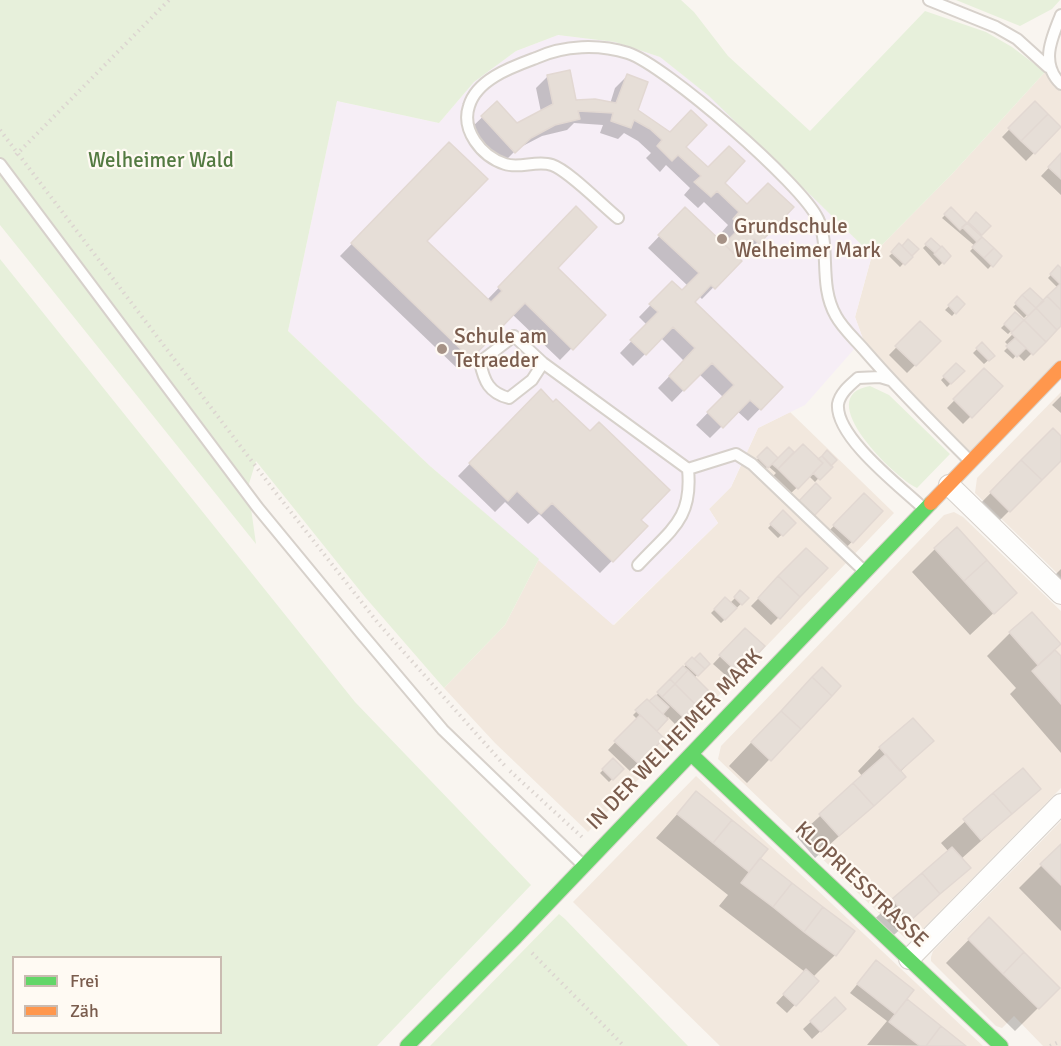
<!DOCTYPE html>
<html>
<head>
<meta charset="utf-8">
<style>
	body { margin:0 }
	#map { position:relative; width:1061px; height:1046px; overflow:hidden; background:#f9f5f0; font-family:Signika,sans-serif }
	canvas { display:block }
	.legend { position:absolute; left:12px; top:956px; width:210px; height:78px; box-sizing:border-box; background:#fffaf3; border:2px solid #cabbb1; margin:0; padding:8px 10px; list-style:none; font-size:18px; color:#7a5c4d }
	.legend li { display:flex; align-items:center; gap:12px; height:30px }
	.legend b { width:30px; border:2px solid #cabbb1 }
</style>
</head>
<body>
<div id="map">
<canvas width="1061" height="1046"></canvas>
<ul class="legend">
<li><b style="height:8px;background:#63d668"></b>Frei</li>
<li><b style="height:8px;background:#ff974d"></b>Zäh</li>
</ul>
</div>
<script>
const ctx = document.querySelector('canvas').getContext('2d');
ctx.lineJoin = 'round';
function paint(path, color) { ctx.fillStyle = color; ctx.fill(path, 'evenodd'); }
function trace(path, color, width, dash) { ctx.strokeStyle = color; ctx.lineWidth = width; ctx.lineCap = dash ? 'butt' : 'round'; ctx.setLineDash(dash || []); ctx.stroke(path); }
function write(font, color, halo, rows, align = 'center') {
  ctx.font = font + ' Signika,sans-serif'; ctx.lineWidth = 4.5; ctx.setLineDash([]); ctx.textBaseline = 'middle'; ctx.strokeStyle = halo; ctx.fillStyle = color; for (const [text, x, y, turn = 0] of rows) {
    ctx.save(); ctx.translate(x, y); ctx.rotate((+turn || 0) * Math.PI / 180); ctx.textAlign = isNaN(turn) ? turn : align; if (halo) ctx.strokeText(text, 0, 0); ctx.fillText(text, 0, 0); ctx.restore();
  }
}
const residential = new Path2D(`
	M1045 72 1061 90V361L970 454 893 375 863 339 855 317 872 255 953 173Z
	M1061 392V577L975 493 977 478Z
	M790 412 894 513 588 832 495 743 444 688 505 625 539 559 614 625 718 523 709 509 731 487 758 428Z
	M954 512 963 517 1061 611V788L914 938 906 939 718 759 721 746 944 515Z
	M696 776 983 1046H720L573 902Z
	M1061 821V1046H1043L1014 1016 1002 1028 996 1026 931 961V957L933 951Z`);
const education = new Path2D(`
	M558 35 615 42 660 57 710 96 872 255 855 317 863 339 805 405 758 428 731 487 709 509 718 523 613 625 430 466 288 331 337 101 439 123 474 82 516 51Z`);
const green = new Path2D(`
	M0 0H681L694 12 728 56 810 131 925 11 986 32 1012 47 1045 72 953 173 872 255 709 96 660 57 615 42 558 35 516 51 474 82 439 123 337 101 288 331 430 466 539 559 505 625 444 688 365 597 256 461 248 487 256 544 0 225Z
	M956 0H1060L1052 9 1020 26Z
	M0 259 355 702 531 885 377 1046H0ZM14 958H220V1032H14Z
	M870 386 889 395 950 454 917 488C895 478 810 396 870 386Z
	M559 914 565 919 688 1046H430Z`);
const shadow = new Path2D(`
	M548 76 575 102 610 104 615 88 627 76 636 111 684 147 746 206 792 208 746 254 741 250 735 257 739 261 702 299 699 296 693 302 781 387 748 421 737 411 710 438 696 425 723 397 699 374 672 402 658 388 684 361 661 338 633 366 620 353 647 325 639 317 672 283 682 292 688 286 648 248 685 209 724 246 730 239 722 232 728 225 704 202 698 208 684 195 690 188 666 165 660 172 646 158 651 153 638 141 624 133 618 139 600 133 603 125 574 123 567 130 542 136 517 149 503 163 470 129 497 103 517 125 541 112 536 88Z
	M1035 103 1059 127 1026 161 1002 137Z
	M449 144 425 242 487 300 576 208 555 268 604 315 560 360 512 314 458 369 340 256Z
	M1061 155V195L1041 176Z
	M951 209 967 225 977 215 989 226 980 237 1000 256 988 269 970 251 975 246 942 218Z
	M931 240 949 256 939 266 923 248Z
	M908 241 917 249 900 267 889 256Z
	M1058 267 1061 270V324L1024 361 1017 354 1013 359 1004 351 1009 346 1005 342 1058 288 1048 278Z
	M1030 290 1041 301 1024 318 1013 307Z
	M957 298 963 304 952 316 945 310Z
	M1015 314 1022 320 1008 334 1001 328Z
	M920 323 939 341 907 373 889 355Z
	M982 344 993 356 984 364 973 353Z
	M956 365 963 371 947 387 941 380Z
	M984 370 1001 386 963 424 947 408Z
	M541 391 589 433 639 520 646 526 600 573 539 514 528 524 505 502 495 512 458 476Z
	M1061 396V413L1052 405Z
	M1053 430 1061 438V459L986 534 968 516Z
	M767 449 778 460 789 449 794 454 818 461 835 460 815 482 809 476 789 495 771 478 776 473 768 466 764 470 755 462Z
	M864 495 881 511 844 550 827 533Z
	M783 512 794 523 778 538 768 528Z
	M935 549 1015 593 970 635 912 572Z
	M806 550 826 569 771 625 751 606Z
	M1061 569V605L1043 587Z
	M741 592 747 598 721 623 711 613 725 599 730 603Z
	M745 630 763 646 731 680 713 664Z
	M1010 633 1054 650 1061 659V753L1010 694 1016 688 987 656Z
	M708 664 694 678 707 691 675 724 668 717 655 731 662 738 630 771 608 750 637 719 633 715 647 701 649 703 686 665Z
	M839 686 747 783 729 766 799 692Z
	M932 741 900 772 904 777 815 858 797 837 863 777 858 771 880 748Z
	M613 760 622 769 609 782 600 773Z
	M1023 770 1039 789 961 859 969 868 886 942 870 923 949 852 941 843Z
	M696 793 835 955 813 977 817 981 787 1013 776 1003 805 972 719 906 728 895 656 838Z
	M1061 846V931L1019 888Z
	M989 919 1058 988 1015 1031 946 963Z
	M876 962 900 1004 964 1046 867 1045 887 1021 850 993Z
	M835 999 844 1009 812 1039 803 1029Z`);
const building = new Path2D(`
	M570 70 576 100 595 99 616 103 627 74 648 82 638 110 670 132 691 110 707 125 686 147 708 167 729 146 745 161 725 183 747 204 768 183 794 207 759 244 754 239 737 257 724 244 741 227 733 219 739 212 717 191 711 197 694 182 701 176 678 155 672 161 657 146 662 140 650 129 634 120 631 128 611 121 613 113 578 111 580 119 555 125 531 138 515 153 481 116 497 101 517 123 553 104 547 75Z
	M1035 101 1048 114 1021 141 1008 128Z
	M1048 114 1061 127 1035 154 1021 141Z
	M449 142 488 179 427 241 491 302 502 291 498 287 576 206 597 227 558 268 606 315 573 350 525 303 471 359 351 243Z
	M1061 153V179L1048 167Z
	M685 207 742 261 715 289 711 285 695 302 783 387 761 410 750 400 723 428 707 412 734 385 712 363 684 391 669 376 695 348 673 327 646 355 630 340 658 312 649 304 672 281 682 290 699 273 658 235Z
	M951 207 967 223 960 230 944 214Z
	M976 212 991 226 982 235 968 222Z
	M967 223 982 237 977 242 962 227Z
	M982 237 994 248 984 258 972 247Z
	M931 238 941 247 935 253 925 244Z
	M908 239 919 249 912 256 902 246Z
	M899 243 913 257 905 265 891 252Z
	M942 246 951 256 944 264 934 254Z
	M994 248 1002 256 993 267 984 258Z
	M1058 265 1061 268V285L1050 274Z
	M1060 284 1061 285V310L1047 296Z
	M1030 288 1044 301 1036 308 1022 295Z
	M1022 295 1036 308 1028 316 1015 303Z
	M957 296 965 304 956 314 948 305Z
	M1047 296 1061 310V326L1057 330 1036 308Z
	M1036 308 1057 330 1046 342 1024 320Z
	M1015 312 1024 320 1012 332 1004 324Z
	M1024 320 1046 342 1033 355 1011 333Z
	M920 321 941 341 916 366 895 346Z
	M1015 338 1026 348 1017 357 1006 346Z
	M982 342 995 356 989 361 976 348Z
	M956 363 965 371 951 384 943 376Z
	M984 368 1003 386 972 418 953 399Z
	M541 389 553 402 556 399 590 431 599 422 670 490 641 520 648 526 613 562 552 503 541 514 517 491 508 501 469 463Z
	M1053 428 1061 436V461L1042 480 1021 460Z
	M803 444 823 463 798 489 778 469Z
	M767 447 778 458 768 468 757 457Z
	M789 447 794 452 778 469 772 464Z
	M827 450 837 460 831 466 822 456Z
	M822 456 833 467 820 480 813 473 823 463 818 459Z
	M1021 460 1042 480 1010 512 990 492Z
	M816 483 831 498 814 516 799 501Z
	M864 493 883 511 853 543 833 525Z
	M783 510 796 523 783 536 770 524Z
	M957 527 987 560 964 581 934 548Z
	M806 548 828 568 800 597 778 576Z
	M987 560 1017 593 994 614 964 581Z
	M778 576 800 597 780 619 758 598Z
	M740 590 749 598 742 605 734 597Z
	M725 597 737 608 725 620 714 609Z
	M1032 612 1061 644 1038 665 1009 632Z
	M745 628 765 646 739 674 719 655Z
	M1055 650 1061 656V704L1032 671Z
	M700 653 710 664 705 669 694 659Z
	M692 657 705 669 698 676 685 664Z
	M683 666 688 670 675 684 670 679Z
	M822 667 841 686 832 696 812 677Z
	M688 670 709 691 696 705 675 684Z
	M812 677 832 696 801 729 781 711Z
	M670 679 675 684 662 697 657 692Z
	M675 684 696 705 684 718 662 697Z
	M656 695 669 707 663 714 649 701Z
	M647 699 668 719 657 731 635 710Z
	M781 711 801 729 771 761 751 742Z
	M640 715 664 738 639 764 614 741Z
	M913 718 934 741 900 771 879 747Z
	M886 754 906 777 874 806 853 783Z
	M613 758 624 769 613 780 602 769Z
	M1023 768 1041 789 1012 814 993 793Z
	M853 783 874 806 839 836 819 814Z
	M696 791 732 820 713 843 677 814Z
	M993 793 1012 814 981 840 963 819Z
	M732 820 768 849 749 872 713 843Z
	M1061 844V885L1040 864Z
	M952 847 971 868 940 894 922 873Z
	M760 858 792 883 773 907 741 883Z
	M922 873 940 894 910 921 892 899Z
	M792 883 823 907 804 932 773 907Z
	M823 907 855 931 836 956 804 932Z
	M989 917 1024 952 1003 974 968 939Z
	M1024 952 1060 988 1039 1009 1003 974Z
	M876 960 914 990 895 1014 857 984Z
	M806 969 819 981 796 1006 783 994Z
	M835 997 846 1009 821 1032 810 1021Z
	M907 999 941 1026 926 1046H920L889 1022Z
	M941 1026 966 1046H926Z`);
const path = new Path2D(`
	M0 130 276 493 378 623 505 766
	M16 155 169 0
	M510 771 582 837
	M532 953 624 1046
	M1050 1046 1061 1041`);
const lane = new Path2D(`
	M929 0 996 27 1017 39 1048 67
	M1061 15C1051 39 1040 64 1061 84
	M0 164 258 508 361 633 443 730 584 866
	M618 218C603 206 568 170 552 165 537 160 519 169 505 164 481 156 461 130 469 106 477 79 512 67 536 58 564 45 599 44 628 53 665 65 802 184 818 219 831 247 818 285 836 316 843 329 856 340 866 352 899 390 935 426 970 461
	M543 363 532 380 509 398C489 393 484 381 480 362L514 336 543 363 688 469C693 520 670 530 638 565
	M890 380 880 377 858 378C850 385 840 393 838 404 835 437 901 487 923 508
	M688 469 736 454 752 464 864 571`);
const street = new Path2D(`
	M949 485 1061 594
	M909 959 1061 804`);
const fast = new Path2D(`
	M691 754 1001 1046
	M407 1046 516 937 931 503`);
const slow = new Path2D(`
	M931 503 1061 368`);
const markers = [
	[722,239,6,"#a69286"],
	[442,349,6,"#a69286"]
];
const parkNames = [
	["Welheimer Wald",161,161]
];
const poiNames = [
	["Grundschule",734,227],
	["Welheimer Mark",734,251],
	["Schule am",454,337],
	["Tetraeder",454,361]
];
const streetNames = [
	["IN DER WELHEIMER MARK",675,740,-46],
	["KLOPRIESSTRASSE",861,885,43]
];
paint(residential, '#f2e8de');
paint(education, '#f6eef6');
paint(green, '#e7f0db');
paint(shadow, '#0003');
paint(building, '#e6ded7');
trace(building, '#e2d8d2', 1.5);
trace(lane, '#d7d1cb', 14);
trace(street, '#d7d1cb', 22);
trace(fast, '#d9d2cb', 16);
trace(slow, '#d9d2cb', 16);
trace(path, '#dcd5d0', 4, [1.5, 4.5]);
trace(lane, '#fefefd', 10);
trace(street, '#fefefd', 20);
trace(fast, '#63d668', 14);
trace(slow, '#ff974d', 14);
for (const [x, y, r, color] of markers) { const dot = new Path2D(); dot.arc(x, y, r, 0, 2 * Math.PI); ctx.fillStyle = color; ctx.fill(dot); trace(dot, '#fffaf3', 2); }
write('21px', '#537a41', '#fffaf3', parkNames);
write('21px', '#7a5c4d', '#fffaf3', poiNames, 'left');
write('21px', '#7a5c4d', '#fffaf3', streetNames);
</script>
</body>
</html>
